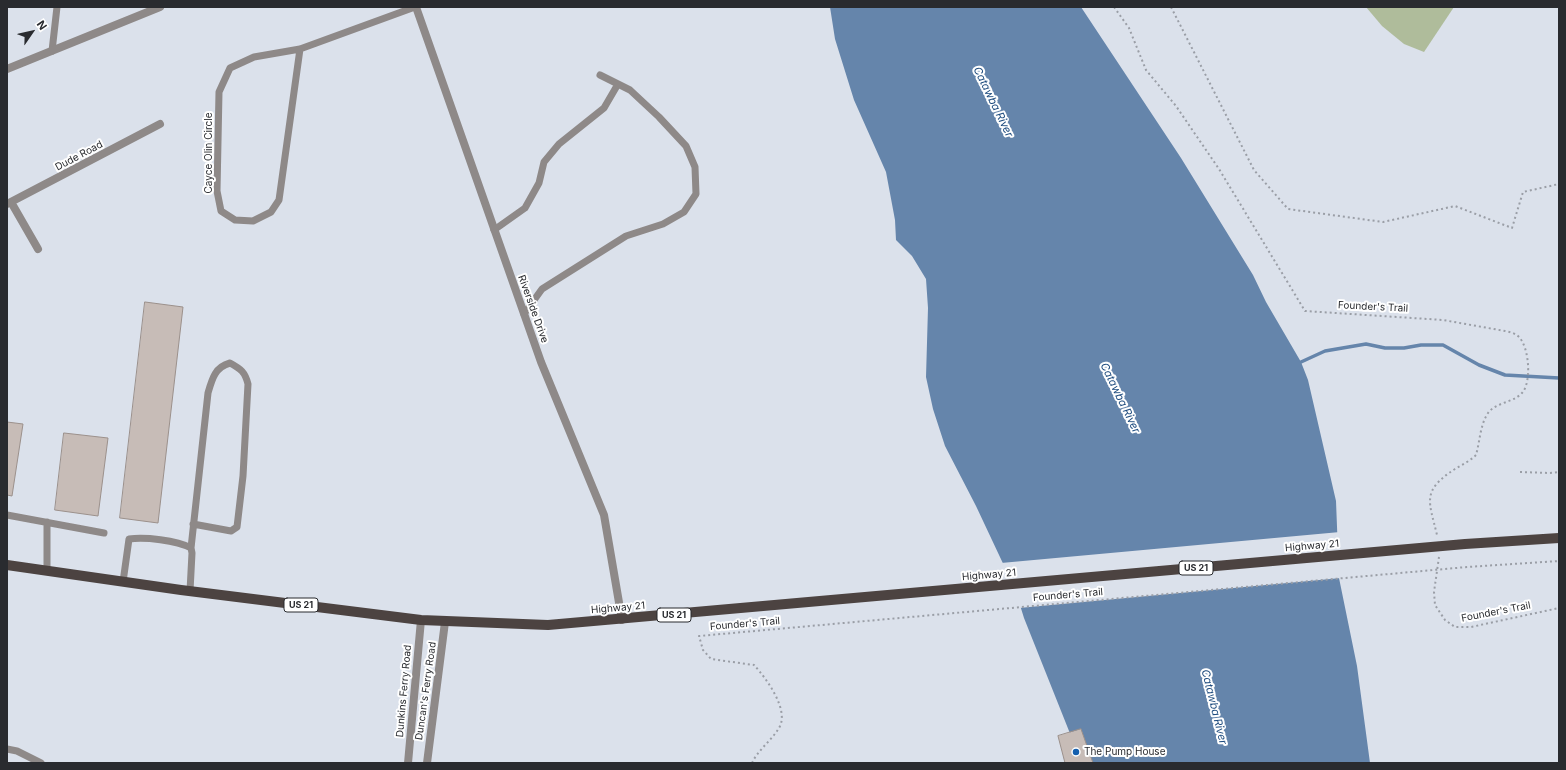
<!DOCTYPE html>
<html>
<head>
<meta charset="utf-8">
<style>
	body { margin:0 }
	#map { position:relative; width:1566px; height:770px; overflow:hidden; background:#dbe1eb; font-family:Inter,sans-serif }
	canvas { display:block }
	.frame { position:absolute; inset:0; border:8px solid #292b2f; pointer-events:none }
	.north { position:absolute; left:12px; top:12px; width:40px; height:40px; -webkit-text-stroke:3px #fff; paint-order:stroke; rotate:56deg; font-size:11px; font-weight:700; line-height:16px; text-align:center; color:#292b2f }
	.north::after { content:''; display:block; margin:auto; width:14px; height:18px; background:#292b2f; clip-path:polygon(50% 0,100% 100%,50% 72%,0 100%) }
</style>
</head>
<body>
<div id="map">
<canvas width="1566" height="770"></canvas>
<div class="frame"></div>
<div class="north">N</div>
</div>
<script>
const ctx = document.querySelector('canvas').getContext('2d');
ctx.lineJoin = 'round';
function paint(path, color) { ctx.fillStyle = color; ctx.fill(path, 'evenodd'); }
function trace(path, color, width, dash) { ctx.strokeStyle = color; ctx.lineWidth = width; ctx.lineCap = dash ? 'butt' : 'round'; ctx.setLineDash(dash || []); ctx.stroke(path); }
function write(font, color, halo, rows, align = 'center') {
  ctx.font = font + ' Inter,sans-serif'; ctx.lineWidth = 4; ctx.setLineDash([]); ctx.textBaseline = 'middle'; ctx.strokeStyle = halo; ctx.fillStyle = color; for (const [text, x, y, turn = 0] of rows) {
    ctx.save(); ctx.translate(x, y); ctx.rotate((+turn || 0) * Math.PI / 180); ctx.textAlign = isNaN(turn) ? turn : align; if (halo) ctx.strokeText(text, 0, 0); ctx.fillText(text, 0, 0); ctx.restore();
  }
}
const green = new Path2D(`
	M1366 7H1454L1424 52 1404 44 1382 26Z`);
const water = new Path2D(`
	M830 7H1081L1181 158 1253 275 1266 302 1301 362 1308 380 1336 501 1339 578 1357 666 1370 763H1080L1075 746 1024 618 1015 589 976 506 945 446 933 409 926 377 928 308 926 279 912 256 896 240 895 220 886 172 854 100 835 39Z`);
const pier = new Path2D(`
	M1340 532 1341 578 1019 608 1013 589 1001 563Z`);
const stream = new Path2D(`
	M1301 362 1325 351 1366 344 1385 348H1404L1421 345H1443L1479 365 1505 375 1559 378`);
const building = new Path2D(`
	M145 302 183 307 158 523 120 518Z
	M7 422 23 424 12 496 7 495Z
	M64 433 108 438 98 516 55 510Z
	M1081 729 1093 763H1065L1058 736Z`);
const path = new Path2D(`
	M1114 7 1129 28 1146 70 1176 106 1219 169 1305 311 1443 320 1505 331C1510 332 1515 333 1519 337 1529 347 1532 382 1522 393 1513 403 1496 402 1488 413 1480 425 1480 441 1476 455 1470 461 1462 465 1455 469 1421 491 1429 501 1437 535
	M1171 7 1254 170 1288 209 1383 222 1455 206 1512 228 1523 192 1559 184
	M1520 472 1550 473 1559 472
	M1439 557 1434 592 1435 605 1445 620 1455 627H1471L1559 608
	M752 763C758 750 771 741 779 728 790 710 766 678 754 665L711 659 703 650 699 636 1467 567 1559 561`);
const service = new Path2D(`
	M300 49 279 200 271 212 253 221 235 220 221 211 217 191 219 92 230 68 254 57 300 49 415 7
	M52 51 57 7
	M494 230 525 208 539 183 544 162 559 144 604 108 618 84
	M524 314 542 289 626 236 663 224 684 212 696 194 695 167 686 146 659 117 630 90 600 75
	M7 515 104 533
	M47 522V571
	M191 548 208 393C212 379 215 367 230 363 241 369 245 372 248 384L243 476 237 527 231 531 193 524
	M123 582 129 539C145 537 176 540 191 548L192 553 190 591
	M7 749 17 751 41 763`);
const minor = new Path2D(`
	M416 7 541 362 604 515 622 620
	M7 69 160 7
	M11 202 38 249
	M7 204 160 124`);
const tertiary = new Path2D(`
	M408 763 421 620
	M427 763 445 622`);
const primary = new Path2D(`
	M7 565 181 590 421 620 548 625 1465 544 1559 538`);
const markers = [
	[1076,752,4,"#145fae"]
];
const shields = [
	[1196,568,34],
	[301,605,34],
	[674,615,34]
];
const shieldNames = [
	["US 21",1196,568],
	["US 21",301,605],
	["US 21",674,615]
];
const streetNames = [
	["Cayce Olin Circle",209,153,-90],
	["Dude Road",79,156,-28],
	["Founder's Trail",1373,307,3],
	["Riverside Drive",533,309,70],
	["Highway 21",1312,546,-5],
	["Highway 21",989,575,-5],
	["Founder's Trail",1068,595,-5],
	["Highway 21",618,608,-5],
	["Founder's Trail",1496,612,-11],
	["Founder's Trail",745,624,-5],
	["Dunkins Ferry Road",404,691,-85],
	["Duncan's Ferry Road",426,691,-82]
];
const poiNames = [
	["The Pump House",1084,752]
];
const waterNames = [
	["Catawba River",993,102,64],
	["Catawba River",1120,398,64],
	["Catawba River",1214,707,76]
];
paint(green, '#afbc9b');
paint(water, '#6585ab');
paint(pier, '#dbe1eb');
trace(stream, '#6585ab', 3.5);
paint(building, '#c7bcb7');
trace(building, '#9b908b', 1);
trace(path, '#9a9ea6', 2, [2, 3]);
trace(service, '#8e8988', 7);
trace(minor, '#8e8988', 8);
trace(tertiary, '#8e8988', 8);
trace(primary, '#4c4341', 10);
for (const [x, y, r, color] of markers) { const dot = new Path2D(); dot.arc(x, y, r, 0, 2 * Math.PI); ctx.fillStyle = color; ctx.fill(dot); trace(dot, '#fff', 1.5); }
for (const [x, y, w] of shields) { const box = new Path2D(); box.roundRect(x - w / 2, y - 7, w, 14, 3); ctx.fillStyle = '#fff'; ctx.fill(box); trace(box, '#292b2f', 1); }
write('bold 9px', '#292b2f', null, shieldNames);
write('10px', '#292b2f', '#fff', streetNames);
write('10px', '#292b2f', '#fff', poiNames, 'left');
write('italic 11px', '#1e4c7f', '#fff', waterNames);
</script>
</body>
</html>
